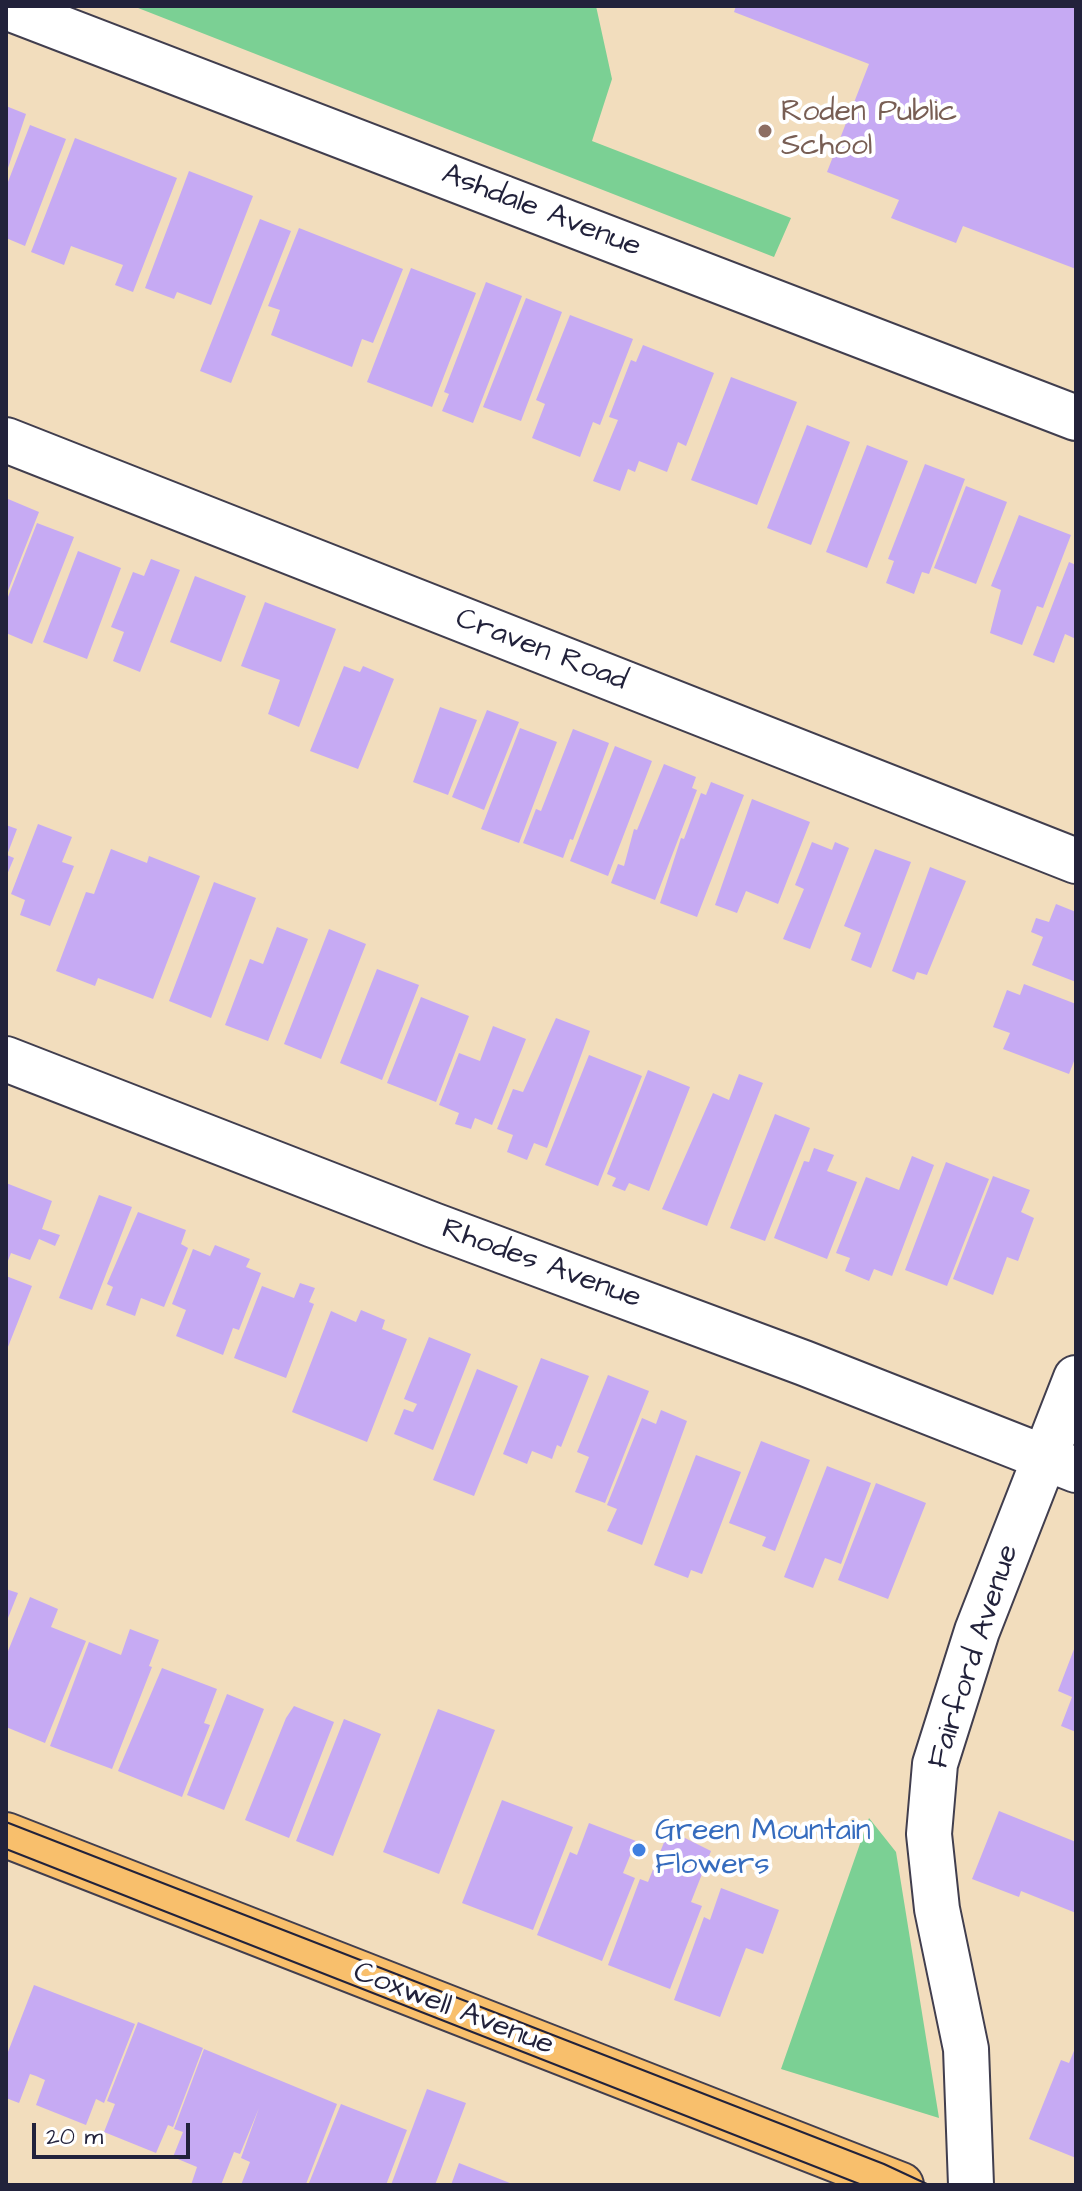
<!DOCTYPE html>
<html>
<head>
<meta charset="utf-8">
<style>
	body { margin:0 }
	#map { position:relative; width:1082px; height:2191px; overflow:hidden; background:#f2ddbd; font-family:"Architects Daughter",sans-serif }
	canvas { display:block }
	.frame { position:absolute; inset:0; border:8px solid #22223b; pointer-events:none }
	.scale { position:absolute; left:32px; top:2123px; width:158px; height:36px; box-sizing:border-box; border:4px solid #22223b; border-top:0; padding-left:10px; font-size:24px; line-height:28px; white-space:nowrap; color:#22223b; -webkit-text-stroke:6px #fff; paint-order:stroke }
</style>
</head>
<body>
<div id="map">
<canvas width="1082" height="2191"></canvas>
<div class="frame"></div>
<div class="scale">20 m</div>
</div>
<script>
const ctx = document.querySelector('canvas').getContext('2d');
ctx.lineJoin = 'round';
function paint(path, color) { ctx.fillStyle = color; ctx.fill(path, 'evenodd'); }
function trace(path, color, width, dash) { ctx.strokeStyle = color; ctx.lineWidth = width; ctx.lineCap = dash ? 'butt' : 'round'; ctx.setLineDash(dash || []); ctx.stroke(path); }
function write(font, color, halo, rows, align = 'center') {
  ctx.font = font + ' "Architects Daughter",sans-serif'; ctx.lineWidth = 8; ctx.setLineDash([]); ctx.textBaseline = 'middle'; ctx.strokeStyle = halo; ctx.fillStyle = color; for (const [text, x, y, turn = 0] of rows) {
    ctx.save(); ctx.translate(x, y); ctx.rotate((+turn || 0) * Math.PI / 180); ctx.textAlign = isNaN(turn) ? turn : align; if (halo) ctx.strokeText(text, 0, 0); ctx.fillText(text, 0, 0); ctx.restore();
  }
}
const green = new Path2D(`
	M133 6H596L612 79 592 141 791 218 774 257Z
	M869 1818 896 1852 939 2118 781 2069Z`);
const building = new Path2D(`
	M736 6H1076V269L963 226 956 243 891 218 899 200 827 172 869 64 734 12Z
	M6 106 26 114 6 174Z
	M30 125 66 139 25 246 6 238V187Z
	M75 138 177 178 133 292 115 285 123 265 71 246 64 265 31 252Z
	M189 171 253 196 211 305 177 292 174 299 145 288Z
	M260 219 291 231 231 383 200 371Z
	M299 228 403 269 373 343 362 339 352 367 271 335 280 310 268 306Z
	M411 268 476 293 432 407 367 382Z
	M486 282 522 296 473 423 442 411 449 394 444 392Z
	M526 298 562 312 521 421 483 407Z
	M570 315 633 339 600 425 593 422 580 457 532 438 545 404 536 400Z
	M643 345 714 373 686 446 678 442 667 472 639 461 635 472 628 469 620 491 593 481 618 420 609 417 631 360 636 362Z
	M731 377 797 402 757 505 691 480Z
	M807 425 850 442 811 545 767 528Z
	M867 445 908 461 867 568 826 552Z
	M925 464 965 479 929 574 922 572 914 594 886 583 894 561 888 559Z
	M966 486 1007 502 976 584 934 568Z
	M8 499 39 512 6 596V504Z
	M1019 515 1071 535 1043 608 1037 606 1022 645 990 633 1001 590 991 586Z
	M37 523 74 537 32 644 6 633V602Z
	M78 551 121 568 87 659 43 642Z
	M151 559 180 570 140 672 113 661 124 632 111 627 133 572 144 576Z
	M1069 562 1076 565V639L1065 634 1054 663 1033 655Z
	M195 576 246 596 221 662 170 642Z
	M265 602 336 629 299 727 268 714 280 680 241 666Z
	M344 666 360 672 363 666 394 679 358 769 310 751Z
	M440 707 477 720 448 795 413 782Z
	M487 710 519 722 484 810 452 797Z
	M520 728 557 742 519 843 481 829Z
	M573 729 609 743 573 840 570 839 563 858 523 843 536 809 541 811Z
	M615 746 652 761 608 876 570 861Z
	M664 764 696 777 692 788 697 790 655 900 611 883 618 864 624 866 634 829 637 830Z
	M711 782 744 795 697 917 660 903 681 838 684 839 701 793 706 795Z
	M752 799 810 822 778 904 746 891 737 913 715 905Z
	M38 824 72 837 62 862 74 866 50 926 20 915 25 900 11 894Z
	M6 825 17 829 7 855 14 858 6 877Z
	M812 842 832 850 835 842 849 848 810 949 783 939 804 889 795 885Z
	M111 849 147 863 149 856 200 876 153 999 98 978 95 986 56 971 86 892 94 894Z
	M875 849 911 862 871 968 851 960 861 933 844 926Z
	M930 867 966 881 927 975 917 972 914 980 892 971Z
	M214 882 256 898 211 1018 169 1001Z
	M1056 904 1076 912V982L1032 965 1043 937 1031 932 1036 918 1049 922Z
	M277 927 308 939 268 1041 225 1025 250 959 263 964Z
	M329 929 366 944 321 1059 284 1044Z
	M377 969 419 985 382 1080 340 1063Z
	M1024 984 1076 1004V1056L1069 1074 1003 1049 1010 1033 993 1027 1007 990 1020 995Z
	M421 997 469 1016 436 1102 387 1083Z
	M556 1018 590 1031 547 1148 534 1143 527 1160 507 1152 513 1135 497 1129 513 1089 523 1092Z
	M493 1026 526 1039 492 1125 475 1118 471 1129 455 1124 459 1113 439 1105 459 1053 480 1061Z
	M589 1055 642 1076 598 1186 545 1165Z
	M648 1070 690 1087 649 1191 629 1183 625 1191 612 1186 616 1178 607 1174Z
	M739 1074 763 1083 707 1226 662 1209 713 1093 729 1100Z
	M775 1114 810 1128 765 1241 730 1228Z
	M814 1148 834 1155 827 1171 857 1182 827 1259 774 1238 804 1161 809 1162Z
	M912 1156 934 1165 892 1276 874 1269 869 1281 845 1271 850 1258 836 1253 866 1177 899 1190Z
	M946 1162 989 1179 947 1286 905 1270Z
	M993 1176 1030 1190 1021 1212 1034 1218 1018 1261 1007 1257 993 1295 953 1279Z
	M6 1183 52 1201 42 1229 60 1235 55 1246 39 1239 30 1260 11 1253 6 1266Z
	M99 1195 132 1207 92 1310 59 1298Z
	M138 1212 186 1230 181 1244 188 1248 164 1307 141 1298 135 1316 106 1305 113 1287 107 1284Z
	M215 1245 250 1259 246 1267 261 1273 239 1330 233 1328 223 1355 176 1336 186 1310 172 1304 193 1249 210 1256Z
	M6 1276 32 1286 6 1352Z
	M300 1283 315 1288 309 1302 314 1304 286 1378 234 1358 262 1286 294 1298Z
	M361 1310 385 1320 382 1329 407 1339 367 1442 292 1412 331 1311 356 1322Z
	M429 1337 471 1354 433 1450 394 1434 404 1409 413 1412 417 1404 404 1399Z
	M541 1358 589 1376 561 1447 557 1445 552 1459 532 1451 527 1464 503 1454Z
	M477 1369 518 1386 474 1496 433 1480Z
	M608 1375 649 1391 605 1503 575 1492 589 1457 577 1452Z
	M661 1410 687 1421 642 1545 607 1531 617 1509 607 1505 642 1418 656 1424Z
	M761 1441 810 1460 775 1551 762 1546 766 1537 729 1523Z
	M696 1455 741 1472 702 1574 691 1570 688 1578 654 1565Z
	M827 1466 871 1483 841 1564 825 1558 813 1588 784 1577Z
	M876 1483 926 1503 888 1599 838 1580Z
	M6 1589 18 1593 6 1623Z
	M30 1597 58 1609 51 1627 86 1641 45 1743 6 1727V1656Z
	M130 1629 159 1640 149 1666 152 1667 112 1769 50 1746 89 1642 121 1655Z
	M1076 1644V1732L1061 1726 1072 1697 1058 1691Z
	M162 1668 217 1689 204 1723 210 1725 182 1797 118 1771Z
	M227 1694 264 1709 224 1810 187 1795Z
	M294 1706 334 1722 289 1838 245 1820 286 1718Z
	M438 1709 495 1730 439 1874 383 1852Z
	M344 1719 381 1734 333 1856 296 1841Z
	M502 1800 573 1827 533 1930 462 1903Z
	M999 1811 1076 1842V1913L1021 1891 1019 1897 972 1879Z
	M589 1823 636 1841 623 1873 635 1878 602 1961 537 1935 570 1852 577 1855Z
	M669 1830 711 1851 691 1902 702 1906 670 1989 608 1965 640 1879 648 1882Z
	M721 1888 779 1910 763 1954 746 1948 720 2017 674 2000 704 1917 710 1920Z
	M34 1985 135 2024 104 2103 96 2099 86 2125 36 2105 45 2080 36 2076 30 2074 19 2103 6 2098V2057Z
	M138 2022 203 2048 173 2127 168 2125 156 2153 104 2132 115 2104 107 2101Z
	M1076 2046V2158L1029 2139 1061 2060 1069 2063Z
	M204 2049 337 2104 306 2184 241 2185 250 2162 241 2158 259 2108 240 2154 234 2152 221 2185H191L197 2167 173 2157 183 2132 174 2129Z
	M427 2089 466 2103 435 2185H391Z
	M341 2104 407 2130 386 2185 309 2183Z
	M459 2163 515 2185H451Z`);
const minor = new Path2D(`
	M6 7 1076 418
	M6 440 1076 861
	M6 1059 433 1225 804 1363 1076 1470
	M971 2185 966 2049 937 1909 929 1834 935 1764 977 1631 1076 1378`);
const major = new Path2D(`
	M6 1835 901 2185`);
const tram = new Path2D(`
	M6 1822 884 2164 929 2185
	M6 1849 862 2185`);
const markers = [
	[765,131,8,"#8d6e63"],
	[639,1850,8,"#3f7fe0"]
];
const educationNames = [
	["Roden Public",781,114],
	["School",781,148]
];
const streetNames = [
	["Ashdale Avenue",541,212,21],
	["Craven Road",541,651,21],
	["Rhodes Avenue",541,1265,20],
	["Fairford Avenue",975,1657,-72],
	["Coxwell Avenue",453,2010,21]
];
const shopNames = [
	["Green Mountain",655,1833],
	["Flowers",655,1867]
];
paint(green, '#7bd094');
paint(building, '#c6aaf3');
trace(minor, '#413e4e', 48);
trace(major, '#413e4e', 48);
trace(minor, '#fff', 44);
trace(major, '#f8bf6c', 44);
trace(tram, '#22223b', 2);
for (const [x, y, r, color] of markers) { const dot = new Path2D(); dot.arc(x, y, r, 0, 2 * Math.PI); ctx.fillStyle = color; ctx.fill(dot); trace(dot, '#fff', 3); }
write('30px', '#785e54', '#fff', educationNames, 'left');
write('30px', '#22223b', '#fff', streetNames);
write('30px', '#366cbe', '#fff', shopNames, 'left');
</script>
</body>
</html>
